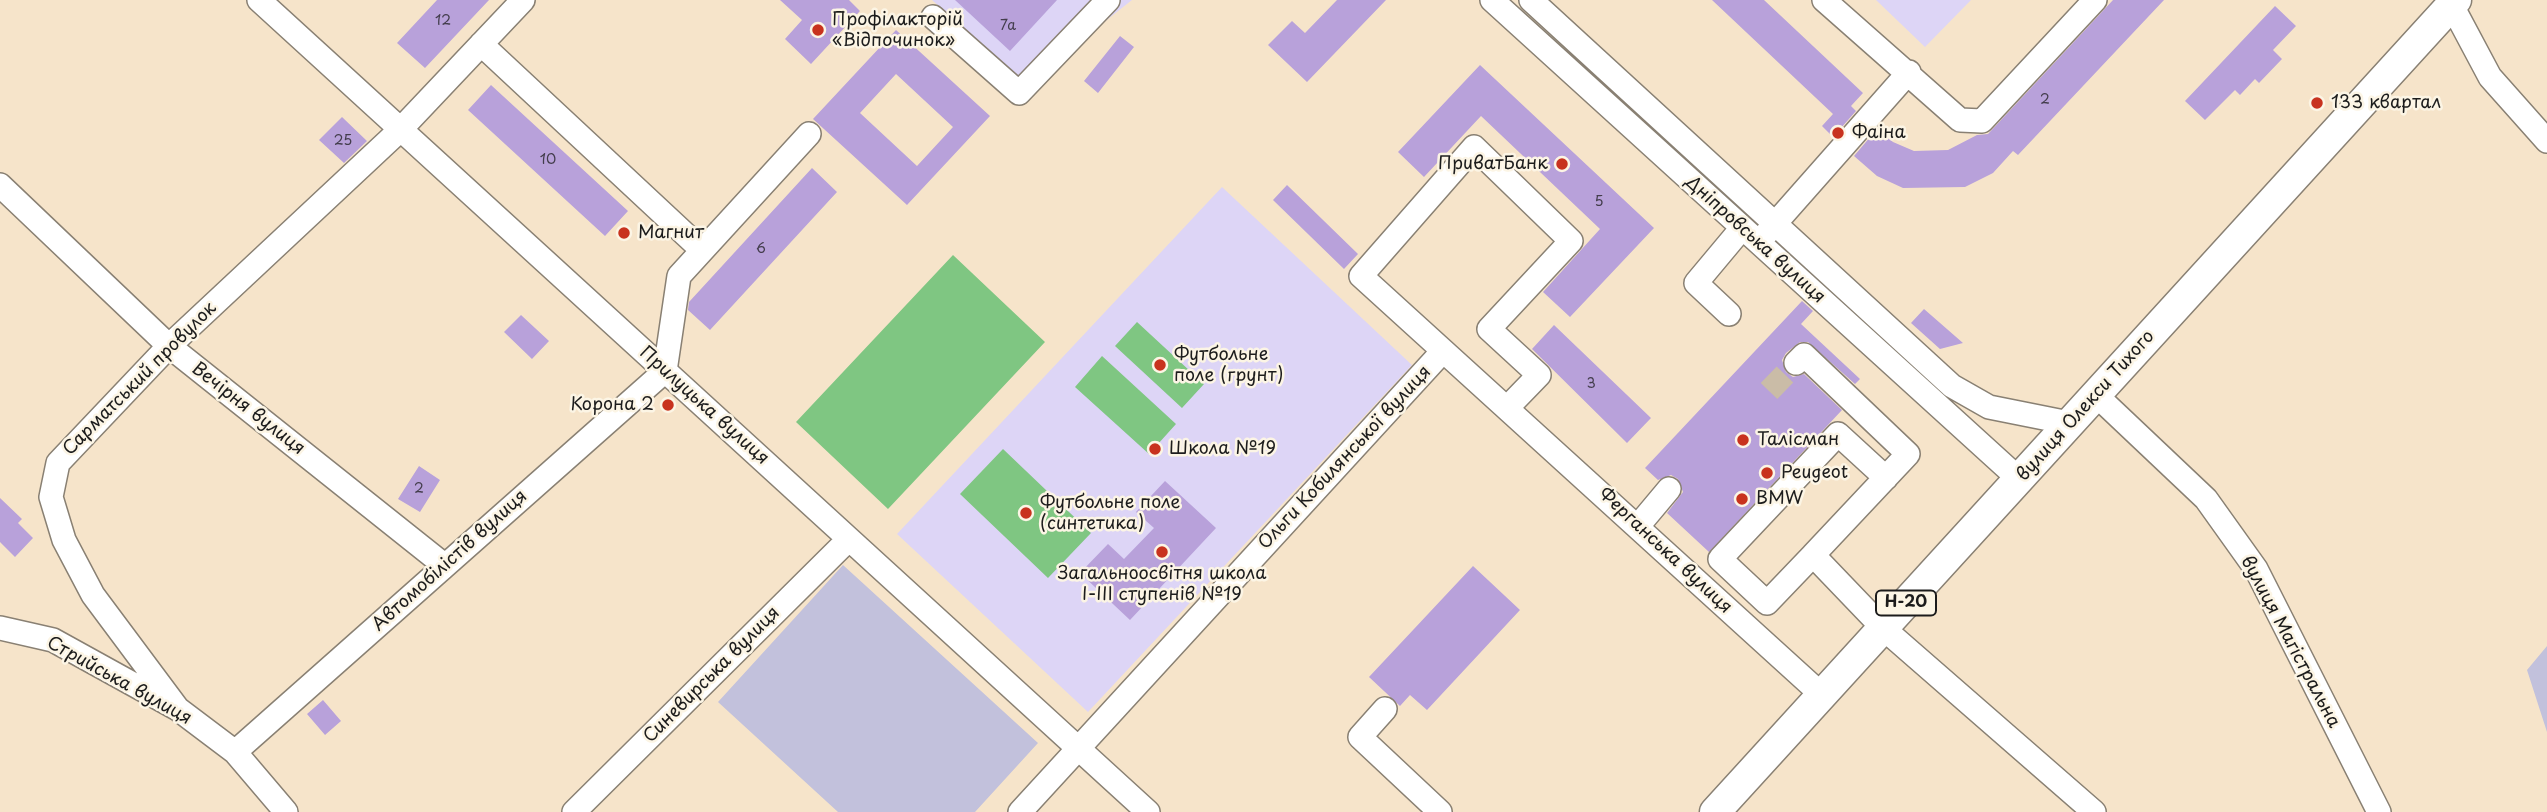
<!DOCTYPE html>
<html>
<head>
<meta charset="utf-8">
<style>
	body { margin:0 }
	canvas { display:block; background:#f6e4ca }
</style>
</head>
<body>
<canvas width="2547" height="812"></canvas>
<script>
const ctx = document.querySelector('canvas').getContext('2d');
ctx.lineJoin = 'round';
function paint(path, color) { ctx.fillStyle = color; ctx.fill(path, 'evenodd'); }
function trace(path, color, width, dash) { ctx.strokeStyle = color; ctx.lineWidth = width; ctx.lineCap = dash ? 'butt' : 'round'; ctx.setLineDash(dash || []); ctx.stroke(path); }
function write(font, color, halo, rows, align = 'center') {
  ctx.font = font + ' "Playpen Sans",sans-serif'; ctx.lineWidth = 5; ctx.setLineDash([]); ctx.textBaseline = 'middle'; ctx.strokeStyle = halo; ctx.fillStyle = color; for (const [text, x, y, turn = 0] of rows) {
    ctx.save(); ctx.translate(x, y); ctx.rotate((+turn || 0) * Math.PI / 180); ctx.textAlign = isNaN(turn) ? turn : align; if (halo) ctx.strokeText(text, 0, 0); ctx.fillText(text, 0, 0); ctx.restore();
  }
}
const built = new Path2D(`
	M932 0H1132L1026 84Z
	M1876 0H1971L1925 47Z
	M1222 187 1412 365 1088 712 897 534Z`);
const industrial = new Path2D(`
	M843 565 1038 743 975 812H838L718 702Z
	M2547 646V732L2527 670Z`);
const green = new Path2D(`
	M953 255 1045 342 888 509 796 422Z
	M1137 322 1204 384 1182 408 1115 346Z
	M1102 356 1176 424 1149 454 1075 387Z
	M1003 449 1091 533 1048 578 960 494Z`);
const building = new Path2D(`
	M437 0H489L425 68 397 43Z
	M780 0H849L860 11 811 64 785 39 802 20Z
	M955 0H1057L1010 51Z
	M1337 0H1386L1307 82 1268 45 1292 21 1305 33Z
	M1712 0H1764L1863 93 1851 106 1856 111 1833 137 1822 126 1833 114Z
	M2113 0H2164L2018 155 2013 151 1993 173 1965 187 1903 188 1877 176 1854 156 1877 129 1893 142 1914 151 1948 150 1977 135 1988 134Z
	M2275 6 2296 26 2273 50 2282 59 2259 83 2255 79 2240 95 2235 90 2205 120 2185 101Z
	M896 30 990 116 907 205 813 119ZM896 74 953 127 917 166 860 113Z
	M1120 36 1134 47 1098 93 1084 81Z
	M1480 65 1654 228 1570 317 1543 292 1600 229 1481 116 1424 177 1398 152Z
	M491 85 628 211 605 236 468 110Z
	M342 117 367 141 344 163 319 140Z
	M812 168 837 192 710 330 688 310 689 302Z
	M1287 185 1358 254 1344 269 1273 200Z
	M1802 301 1813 311 1801 324 1860 379 1855 384 1808 342H1800L1786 353 1782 360 1786 372 1793 377 1804 374 1842 410 1709 552 1667 513 1683 492 1678 479 1671 475 1658 480 1645 468Z
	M1924 309 1963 343 1940 349 1911 323Z
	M521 315 549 341 532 359 504 332Z
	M1554 325 1651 418 1627 443 1532 349Z
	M419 466 440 480 420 512 398 499Z
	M1165 481 1216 528 1130 620 1080 573 1108 544 1124 559 1154 528 1136 512Z
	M0 498 22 519 18 523 33 538 15 557 0 542Z
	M1473 566 1520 610 1427 710 1410 695 1400 706 1369 677Z
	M323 700 341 721 325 735 307 714Z`);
const minorTunnel = new Path2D(`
	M1769 391 1796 363`);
const minor = new Path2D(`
	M259 0 1148 812
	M1492 0 2019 479
	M1531 0 1952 386 1989 407 2069 423
	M1824 0 1960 120 1982 121 2095 0
	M2449 0 2490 77 2547 141
	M933 17 1019 93 1108 0
	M481 44 702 250
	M0 185 169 346 444 565
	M1765 235 1909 72
	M1729 314 1696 283 1742 228
	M1796 363 1804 355 1908 454 1813 555 1883 628 2094 812
	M2095 394 2206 499 2256 569 2379 812
	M1508 407 1539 375 1489 329 1571 241 1474 147 1361 276 1822 695
	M1638 526 1669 489
	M1813 555 1767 603 1720 559 1838 434 1886 478
	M0 628 53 640 178 709 235 752 286 812
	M178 709 93 595 64 540 51 497 58 463 169 346 400 130 523 0
	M1385 709 1360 737 1440 812
	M235 752 665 371 679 276 809 134
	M574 812 849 539
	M1020 812 1443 351`);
const major = new Path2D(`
	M1715 812 2456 0`);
const markers = [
	[818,30,7,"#c8321e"],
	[2317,103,7,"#c8321e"],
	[1838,133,7,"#c8321e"],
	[1562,164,7,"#c8321e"],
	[624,233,7,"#c8321e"],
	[1160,365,7,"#c8321e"],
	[668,405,7,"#c8321e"],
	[1743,440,7,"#c8321e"],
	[1155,449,7,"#c8321e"],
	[1767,473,7,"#c8321e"],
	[1742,499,7,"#c8321e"],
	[1026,513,7,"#c8321e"],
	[1162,552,7,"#c8321e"]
];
const numberNames = [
	["12",443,21],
	["7а",1008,26],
	["2",2045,100],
	["25",343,141],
	["10",548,160],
	["5",1599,202],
	["6",761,249],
	["3",1591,384],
	["2",419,489]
];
const shields = [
	[1906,603,60]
];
const shieldNames = [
	["Н-20",1906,603]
];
const poiNames = [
	["Профілакторій",832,20],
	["«Відпочинок»",832,41],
	["133 квартал",2331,103],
	["Фаіна",1852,133],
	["ПриватБанк",1548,164,"right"],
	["Магнит",638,233],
	["Футбольне",1174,355],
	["поле (грунт)",1174,376],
	["Корона 2",654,405,"right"],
	["Талісман",1757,440],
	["Школа №19",1169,449],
	["Peugeot",1781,473],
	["BMW",1756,499],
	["Футбольне поле",1040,503],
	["(синтетика)",1040,524],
	["Загальноосвітня школа",1162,574,"center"],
	["І-ІІІ ступенів №19",1162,595,"center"]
];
const streetNames = [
	["Дніпровська вулиця",1755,240,42],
	["Сарматський провулок",140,379,-45],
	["Прилуцька вулиця",704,406,42],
	["вулиця Олекси Тихого",2086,406,-48],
	["Вечірня вулиця",248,409,38],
	["Ольги Кобилянської вулиця",1345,458,-47],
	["Ферганська вулиця",1665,551,43],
	["Автомобілістів вулиця",450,561,-42],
	["вулиця Магістральна",2290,642,62],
	["Синевирська вулиця",712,675,-45],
	["Стрийська вулиця",119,681,29]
];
paint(built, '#ddd5f6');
paint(industrial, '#c2c1dc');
paint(green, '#7fc682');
paint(building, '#b8a1da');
trace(minorTunnel, '#cabca7', 23, [23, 11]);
trace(minor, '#898073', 26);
trace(major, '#898073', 33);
trace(minor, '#fff', 23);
trace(major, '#fff', 30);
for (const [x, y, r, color] of markers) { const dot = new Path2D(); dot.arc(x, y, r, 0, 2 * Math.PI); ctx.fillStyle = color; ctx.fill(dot); trace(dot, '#fcf5e5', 2.5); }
write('14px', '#433d4c', null, numberNames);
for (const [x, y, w] of shields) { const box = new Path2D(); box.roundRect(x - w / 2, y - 12.5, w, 25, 5); ctx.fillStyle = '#fcf5e5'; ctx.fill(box); trace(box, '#1c1c1c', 2); }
write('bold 16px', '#1c1c1c', null, shieldNames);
write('18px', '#1c1c1c', '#fcf5e5', poiNames, 'left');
write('18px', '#1c1c1c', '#fcf5e5', streetNames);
</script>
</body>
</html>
